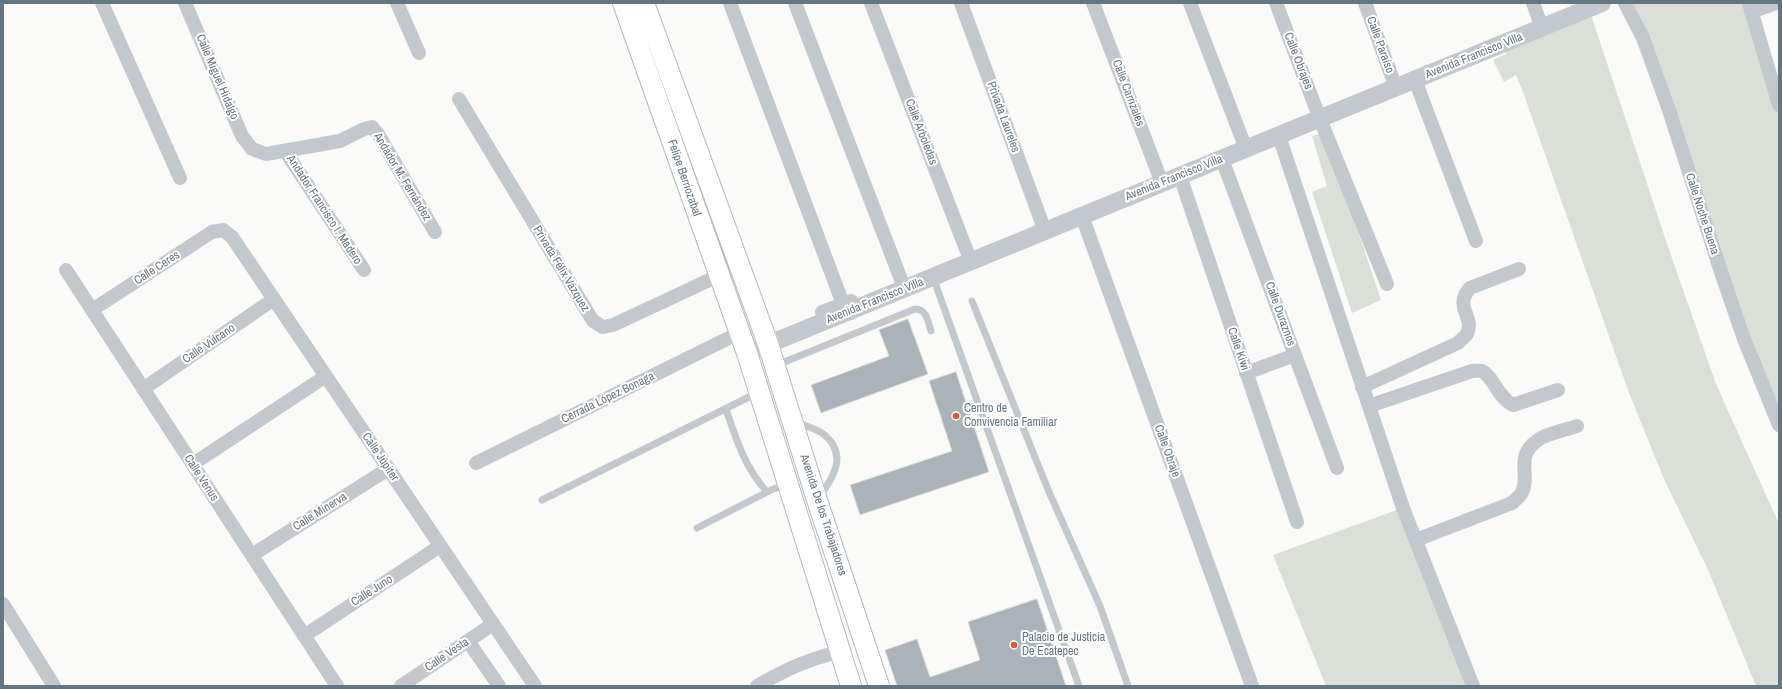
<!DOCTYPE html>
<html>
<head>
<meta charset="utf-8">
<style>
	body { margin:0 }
	#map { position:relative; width:1782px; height:689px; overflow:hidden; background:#fafaf8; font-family:"Archivo Narrow",sans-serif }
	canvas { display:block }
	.frame { position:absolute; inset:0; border:4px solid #657683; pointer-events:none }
</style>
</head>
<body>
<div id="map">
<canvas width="1782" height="689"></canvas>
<div class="frame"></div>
</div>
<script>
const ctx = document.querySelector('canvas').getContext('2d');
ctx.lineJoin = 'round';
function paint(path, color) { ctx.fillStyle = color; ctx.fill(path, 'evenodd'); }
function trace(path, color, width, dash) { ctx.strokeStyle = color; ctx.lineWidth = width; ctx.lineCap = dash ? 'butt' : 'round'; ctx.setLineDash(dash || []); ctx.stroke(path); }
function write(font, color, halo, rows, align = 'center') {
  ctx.font = font + ' "Archivo Narrow",sans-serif'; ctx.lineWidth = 4; ctx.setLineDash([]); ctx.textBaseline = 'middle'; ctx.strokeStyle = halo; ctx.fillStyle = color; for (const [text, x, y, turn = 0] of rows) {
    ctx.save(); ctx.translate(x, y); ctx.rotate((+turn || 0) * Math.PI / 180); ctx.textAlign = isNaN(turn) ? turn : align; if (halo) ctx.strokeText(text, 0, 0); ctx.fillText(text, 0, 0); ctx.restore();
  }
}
const green = new Path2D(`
	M1617 3H1750L1779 95V430L1637 37Z
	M1589 9 1667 244 1716 384 1779 524V686H1756L1709 572 1664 479 1629 393 1523 92 1516 75 1504 82 1493 60 1506 54 1502 44Z
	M1325 132 1381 300 1352 313 1312 192 1327 186 1312 136Z
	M1408 506 1476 686H1326L1273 555Z`);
const building = new Path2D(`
	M908 319 928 374 821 413 811 385 889 356 879 330Z
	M956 372 989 472 860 515 850 485 952 451 929 381Z
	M1037 599 1066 686H897L885 650 917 639 930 677 980 660 968 622Z`);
const service = new Path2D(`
	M933 277 1079 686
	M972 301 1049 492 1100 606 1128 686
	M777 365 915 309C927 309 928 322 931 331
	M726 409C736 439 745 468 767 492
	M796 422C804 426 815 428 822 433 849 453 834 478 818 498
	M542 500 759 392
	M697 528 771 490 787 484`);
const minor = new Path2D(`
	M102 3 180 178
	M185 3 242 136 252 149 266 154 340 141 364 129 372 127 378 134 435 232
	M397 3 419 53
	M730 3 843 304
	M795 3 902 282
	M871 3 971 262
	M961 3 1045 231
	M1093 3 1162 183
	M1190 3 1246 149
	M1276 3 1320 119 1387 284
	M1365 3 1396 88
	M1533 3 1542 28
	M1625 3 1643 38 1670 113 1720 269 1744 339 1779 425
	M1749 3 1779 105
	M1751 12 1777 3
	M1415 80 1476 241
	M459 99 593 321 603 327 613 325 718 276
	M1279 136 1403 508 1473 686
	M285 151 364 270
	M1222 159 1337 468
	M1180 176 1297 522
	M1082 216 1252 686
	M66 270 337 686
	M92 310 212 232 223 230 232 237 535 686
	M822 312 851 301
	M1246 373 1295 355
	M1362 387 1458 343C1460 340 1465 337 1467 334 1475 316 1453 307 1470 288L1519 269
	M143 389 274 299
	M1369 406 1472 371C1475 371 1480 370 1482 371 1494 377 1497 397 1513 405L1558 390
	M476 463 739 333
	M193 464 326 376
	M1416 540 1512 503C1515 500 1519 497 1521 494 1532 476 1513 457 1538 440 1547 433 1566 430 1577 426
	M252 555 388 469
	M3 604 54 686
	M304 636 440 546
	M468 641 499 686
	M401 686 493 624
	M757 686C785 670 808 659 839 652`);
const tertiary = new Path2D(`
	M747 353 1602 3`);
const secondary = new Path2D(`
	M623 3 747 353 851 686
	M644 3 768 344 817 500 879 686`);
const markers = [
	[956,416,4,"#e4572e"],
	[1014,645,4,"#e4572e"]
];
const streetNames = [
	["Calle Paraíso",1380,45,70],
	["Avenida Francisco Villa",1474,56,-22],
	["Calle Obrajes",1298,61,69],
	["Calle Miguel Hidalgo",217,77,67],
	["Calle Carrizales",1128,93,69],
	["Privada Laureles",1003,117,70],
	["Calle Arboledas",921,132,69],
	["Andador M. Fernández",402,177,59],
	["Felipe Berriozabal",684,178,71],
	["Avenida Francisco Villa",1174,178,-22],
	["Andador Francisco I. Madero",324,210,57],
	["Calle Noche Buena",1702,214,72],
	["Calle Ceres",157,268,-33],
	["Privada Félix Vázquez",561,269,59],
	["Avenida Francisco Villa",875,301,-22],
	["Calle Duraznos",1280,314,70],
	["Calle Vulcano",209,344,-34],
	["Calle Kiwi",1238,349,71],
	["Cerrada López Bonaga",608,398,-26],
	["Calle Obraje",1167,451,70],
	["Calle Júpiter",380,457,56],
	["Calle Venus",201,478,57],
	["Calle Minerva",320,512,-32],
	["Avenida De los Trabajadores",823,515,72],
	["Calle Juno",372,591,-33],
	["Calle Vesta",447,655,-34]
];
const poiNames = [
	["Centro de",964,409],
	["Convivencia Familiar",964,423],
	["Palacio de Justicia",1022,638],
	["De Ecatepec",1022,652]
];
paint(green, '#dadfd7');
paint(building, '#aab3b9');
trace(building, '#dcdcda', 1);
trace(secondary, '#b3babf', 22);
trace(service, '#c3c8cc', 7);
trace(minor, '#c3c8cc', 14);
trace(tertiary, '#c3c8cc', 18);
trace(secondary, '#fff', 20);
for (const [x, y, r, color] of markers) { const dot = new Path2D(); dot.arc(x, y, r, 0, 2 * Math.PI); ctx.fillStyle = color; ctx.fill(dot); trace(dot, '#fff', 1.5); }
write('12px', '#657683', '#fff', streetNames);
write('12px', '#657683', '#fff', poiNames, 'left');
</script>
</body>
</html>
